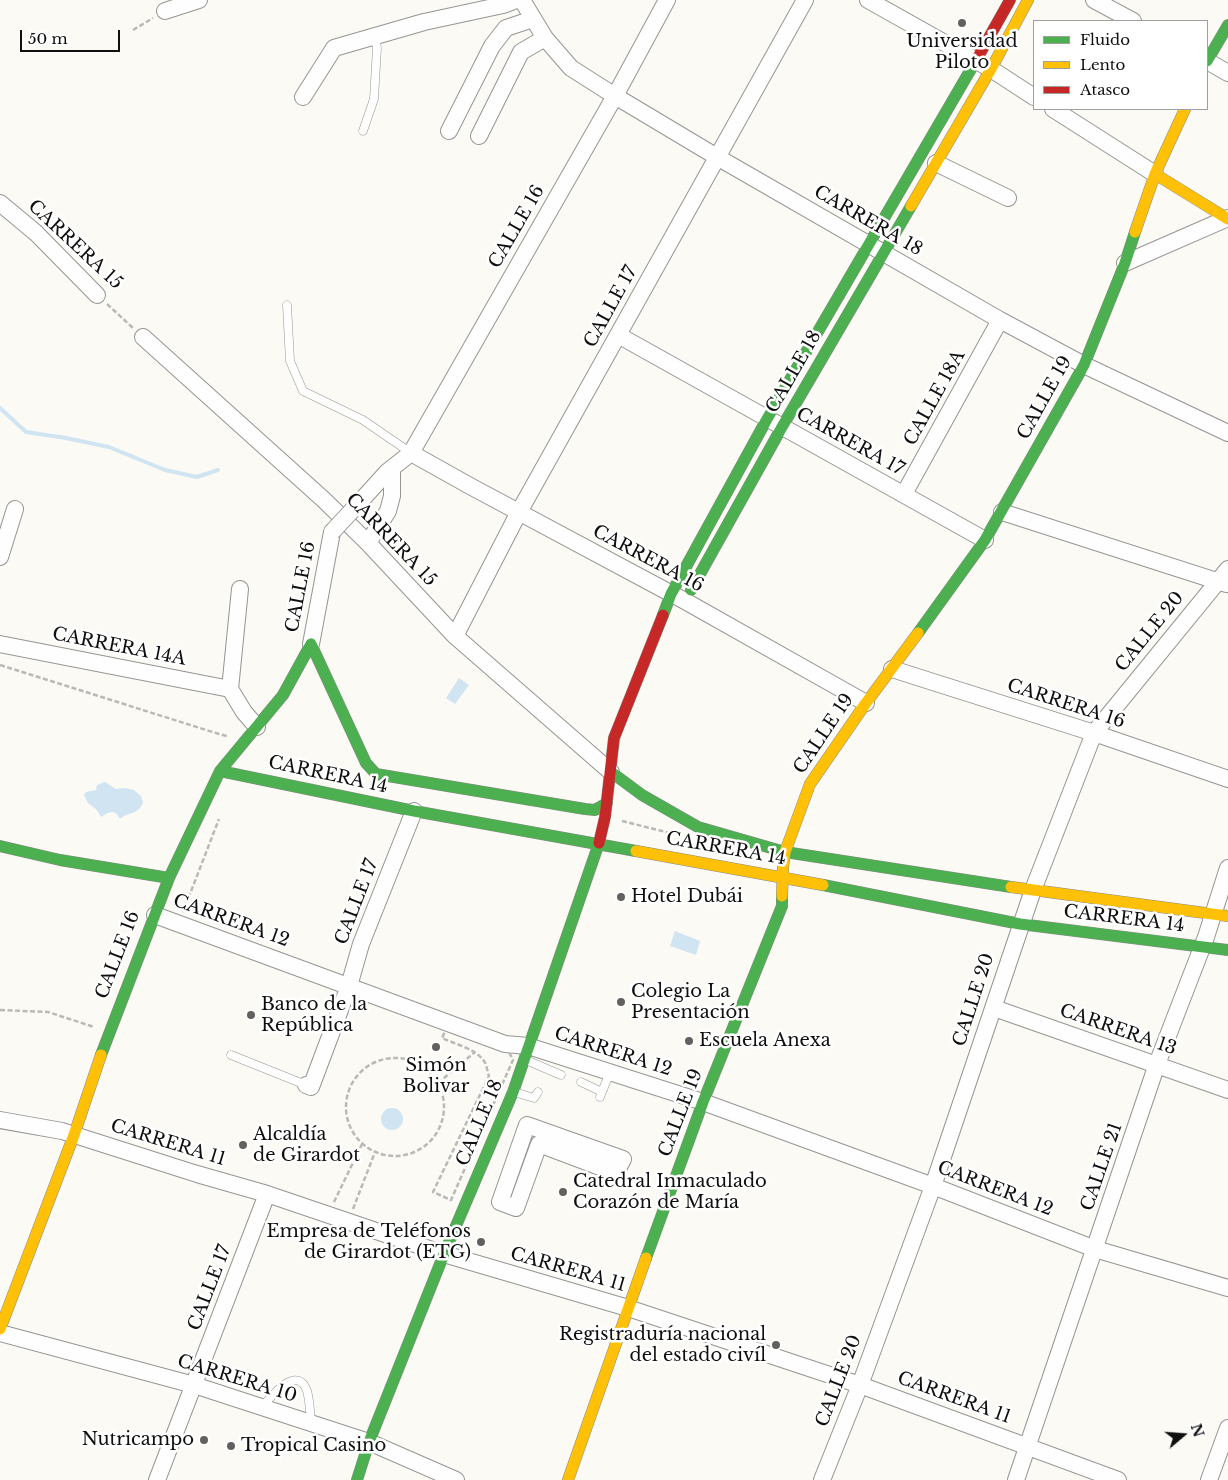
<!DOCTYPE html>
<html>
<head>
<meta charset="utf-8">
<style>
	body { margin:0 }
	#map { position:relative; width:1228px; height:1480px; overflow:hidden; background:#fbfaf5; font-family:"Libre Baskerville",serif }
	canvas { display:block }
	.legend { position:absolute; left:1033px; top:20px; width:175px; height:90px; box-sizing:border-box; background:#fff; border:1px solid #9f9f9f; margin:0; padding:6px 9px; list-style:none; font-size:15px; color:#0f0f0f }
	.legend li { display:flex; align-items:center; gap:10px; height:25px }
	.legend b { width:25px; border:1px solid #9f9f9f }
	.north { position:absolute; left:1158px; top:1410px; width:50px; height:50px; -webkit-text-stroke:4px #fff; paint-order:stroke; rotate:72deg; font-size:14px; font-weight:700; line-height:20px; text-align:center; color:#0f0f0f }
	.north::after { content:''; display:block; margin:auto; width:18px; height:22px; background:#0f0f0f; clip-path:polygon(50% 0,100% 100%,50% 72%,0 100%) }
	.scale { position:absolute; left:20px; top:30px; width:100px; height:22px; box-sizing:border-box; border:2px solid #0f0f0f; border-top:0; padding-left:6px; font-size:15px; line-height:18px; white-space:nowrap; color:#0f0f0f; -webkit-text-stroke:4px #fff; paint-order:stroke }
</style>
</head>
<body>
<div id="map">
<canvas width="1228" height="1480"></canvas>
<ul class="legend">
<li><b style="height:6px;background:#4caf50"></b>Fluido</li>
<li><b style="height:6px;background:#ffc107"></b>Lento</li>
<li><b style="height:6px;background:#c62828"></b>Atasco</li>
</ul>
<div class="north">N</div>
<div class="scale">50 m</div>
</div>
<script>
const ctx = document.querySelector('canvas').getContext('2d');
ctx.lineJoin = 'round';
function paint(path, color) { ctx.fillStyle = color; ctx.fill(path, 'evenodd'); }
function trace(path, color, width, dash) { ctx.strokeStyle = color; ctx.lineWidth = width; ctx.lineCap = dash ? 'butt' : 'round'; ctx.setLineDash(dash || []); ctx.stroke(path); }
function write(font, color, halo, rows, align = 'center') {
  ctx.font = font + ' "Libre Baskerville",serif'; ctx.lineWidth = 5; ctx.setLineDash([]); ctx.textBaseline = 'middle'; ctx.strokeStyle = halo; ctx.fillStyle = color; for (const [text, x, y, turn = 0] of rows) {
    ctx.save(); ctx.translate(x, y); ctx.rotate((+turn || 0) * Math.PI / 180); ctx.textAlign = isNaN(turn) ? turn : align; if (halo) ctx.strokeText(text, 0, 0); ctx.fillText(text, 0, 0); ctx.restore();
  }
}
const water = new Path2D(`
	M459 678 469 685 455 704 446 698Z
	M105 782 116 789 125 788 134 790 141 796 143 802C138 816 129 811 120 819 114 808 109 812 101 817L97 810 88 803 84 795 86 792 96 790 97 785Z
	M675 931 700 941 696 955 670 946Z
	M381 1119a11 11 0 1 1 22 0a11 11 0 1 1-22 0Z`);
const stream = new Path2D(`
	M0 408 26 432 66 438 109 447 165 470 197 477 218 470`);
const path = new Path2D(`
	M133 30 153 18
	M107 304 133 328
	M0 665 219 734 227 736
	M622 821 670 833
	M183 912 219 819
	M0 1010 48 1012 94 1027
	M447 1027 509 1052 513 1060 451 1200 433 1192 489 1076C487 1071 487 1065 484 1061 476 1049 455 1044 442 1038Z
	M346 1107a49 49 0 1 1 98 0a49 49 0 1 1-98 0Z
	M438 1083 475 1052
	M334 1202 362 1144
	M353 1209 375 1152`);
const lane = new Path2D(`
	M363 131 374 99 377 48 375 36
	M287 305 290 361 303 391 363 420 411 453
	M231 1055 306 1085
	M526 1060 561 1075
	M581 1082 602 1092
	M514 1092 534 1098 538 1092
	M600 1097 610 1072
	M262 1407C271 1397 297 1363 307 1391 310 1401 310 1413 311 1423`);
const street = new Path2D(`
	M522 0 545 38 571 68 615 96 717 157 1000 320 1084 365 1228 433
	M868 0 991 69 1034 97
	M1094 0 1133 21
	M165 11 199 0
	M1207 61 1228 73
	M303 97 334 48 424 22 503 5 516 0
	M1053 109 1155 174
	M449 131 492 46 506 28 533 19
	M479 136 521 52 545 38
	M936 163 1008 198
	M0 203 36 233 97 295
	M1125 263 1228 218
	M618 335 985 540
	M143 337 324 500 368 543 455 636 611 772
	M411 453 470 486 685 601 866 703
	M904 494 1000 320
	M358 504 387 472 411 453 615 96 667 0
	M1002 512 1226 584
	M368 543 388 511 392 496V468
	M0 557 15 509
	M455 636 519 512 805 0
	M0 644 230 689
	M311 644 332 532
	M892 669 1094 733 1228 779
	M230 689 240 589
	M230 689 244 712 257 727
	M155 915 505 1044 528 1046 703 1102 933 1186 1095 1249 1228 1288
	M994 1008 1228 1090
	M306 1085 311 1087 349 986 361 944 414 811
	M0 1120 62 1131 197 1174 267 1194 444 1254 628 1308 860 1385 1118 1480
	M527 1125 623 1159 616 1173 539 1144 516 1208 500 1202Z
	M0 1333 194 1385 369 1442 456 1480
	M157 1480 267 1194
	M822 1480 860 1385 933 1186 1033 890 1094 733 1228 569
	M1016 1480 1157 1064 1206 937 1228 868
	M1209 1480 1228 1428`);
const fast = new Path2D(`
	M1207 61 1228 25
	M691 590 782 427 911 206
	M663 615 671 594 767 419 978 57
	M918 633 985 540 1084 365 1125 263 1135 232
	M311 644 366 763 376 774 585 809 595 810 607 803
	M220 771 414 811 636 851
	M611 772 642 795 698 827 785 852 1011 887
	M0 846 60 860 169 878
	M823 885 1020 924 1228 950
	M101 1055 169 878 220 771 283 695 311 644
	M646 1258 703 1102 782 906V896
	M357 1480 369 1442 444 1254 513 1092 599 843`);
const slow = new Path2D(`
	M1155 174 1228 219
	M911 206 991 69 1028 0
	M1135 232 1155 174 1185 109
	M636 851 823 885
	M1011 887 1228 916
	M782 896 783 867 785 852 810 784 866 703 918 633
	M0 1329 74 1135 101 1055
	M568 1480 646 1258`);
const jam = new Path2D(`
	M978 57 1010 0
	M599 843 605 817 614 738 663 615`);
const streetBridge = new Path2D(`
	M332 532 358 504`);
const markers = [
	[962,23,5,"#626160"],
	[621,897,5,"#626160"],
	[621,1002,5,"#626160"],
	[251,1015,5,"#626160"],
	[689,1041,5,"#626160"],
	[436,1047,5,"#626160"],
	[243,1145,5,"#626160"],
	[563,1192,5,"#626160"],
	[481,1242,5,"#626160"],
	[776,1345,5,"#626160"],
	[204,1440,5,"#626160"],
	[231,1446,5,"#626160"]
];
const poiNames = [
	["Universidad",962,42,"center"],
	["Piloto",962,63,"center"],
	["Hotel Dubái",631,897],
	["Colegio La",631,992],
	["Presentación",631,1013],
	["Banco de la",261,1005],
	["República",261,1026],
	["Escuela Anexa",699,1041],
	["Simón",436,1066,"center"],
	["Bolivar",436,1087,"center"],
	["Alcaldía",253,1135],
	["de Girardot",253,1156],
	["Catedral Inmaculado",573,1182],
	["Corazón de María",573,1203],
	["Empresa de Teléfonos",471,1232,"right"],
	["de Girardot (ETG)",471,1253,"right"],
	["Registraduría nacional",766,1335,"right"],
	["del estado civíl",766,1356,"right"],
	["Nutricampo",194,1440,"right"],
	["Tropical Casino",241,1446]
];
const streetNames = [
	["CARRERA 18",868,221,30],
	["CALLE 16",517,227,-60],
	["CARRERA 15",75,245,43],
	["CALLE 17",611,307,-61],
	["CALLE 18",794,372,-60],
	["CALLE 18A",935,398,-61],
	["CALLE 19",1045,398,-61],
	["CARRERA 17",850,442,29],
	["CARRERA 15",391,540,46],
	["CARRERA 16",648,559,28],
	["CALLE 16",301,587,-79],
	["CALLE 20",1150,632,-51],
	["CARRERA 14A",119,647,11],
	["CARRERA 16",1066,704,18],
	["CALLE 19",824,734,-56],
	["CARRERA 14",328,775,12],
	["CARRERA 14",726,849,10],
	["CALLE 17",357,902,-69],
	["CARRERA 14",1124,919,7],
	["CARRERA 12",231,921,20],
	["CALLE 16",118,955,-69],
	["CALLE 20",974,1000,-72],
	["CARRERA 13",1118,1030,19],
	["CARRERA 12",613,1052,18],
	["CALLE 19",681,1113,-69],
	["CALLE 18",480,1123,-67],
	["CARRERA 11",168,1143,17],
	["CALLE 21",1102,1167,-71],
	["CARRERA 12",995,1189,21],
	["CARRERA 11",568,1270,16],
	["CALLE 17",210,1288,-69],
	["CARRERA 10",237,1379,17],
	["CALLE 20",839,1381,-69],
	["CARRERA 11",954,1398,20]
];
paint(water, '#d0e4f1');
trace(stream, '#d0e4f1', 4);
trace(lane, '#959593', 9);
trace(street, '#959593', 18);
trace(fast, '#8c8b89', 12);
trace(slow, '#8c8b89', 12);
trace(jam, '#8c8b89', 12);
trace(path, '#b9b9b8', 2.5, [5, 2.5]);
trace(lane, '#fefefe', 8);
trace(street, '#fefefe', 16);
trace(fast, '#4caf50', 11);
trace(slow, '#ffc107', 11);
trace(jam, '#c62828', 11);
trace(streetBridge, '#959593', 18, []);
trace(streetBridge, '#fefefe', 16);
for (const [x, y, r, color] of markers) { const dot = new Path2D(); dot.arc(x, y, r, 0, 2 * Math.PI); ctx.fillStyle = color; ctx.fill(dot); trace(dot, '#fff', 2); }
write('18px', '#0f0f0f', '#fff', poiNames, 'left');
write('18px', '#0f0f0f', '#fff', streetNames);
</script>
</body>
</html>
